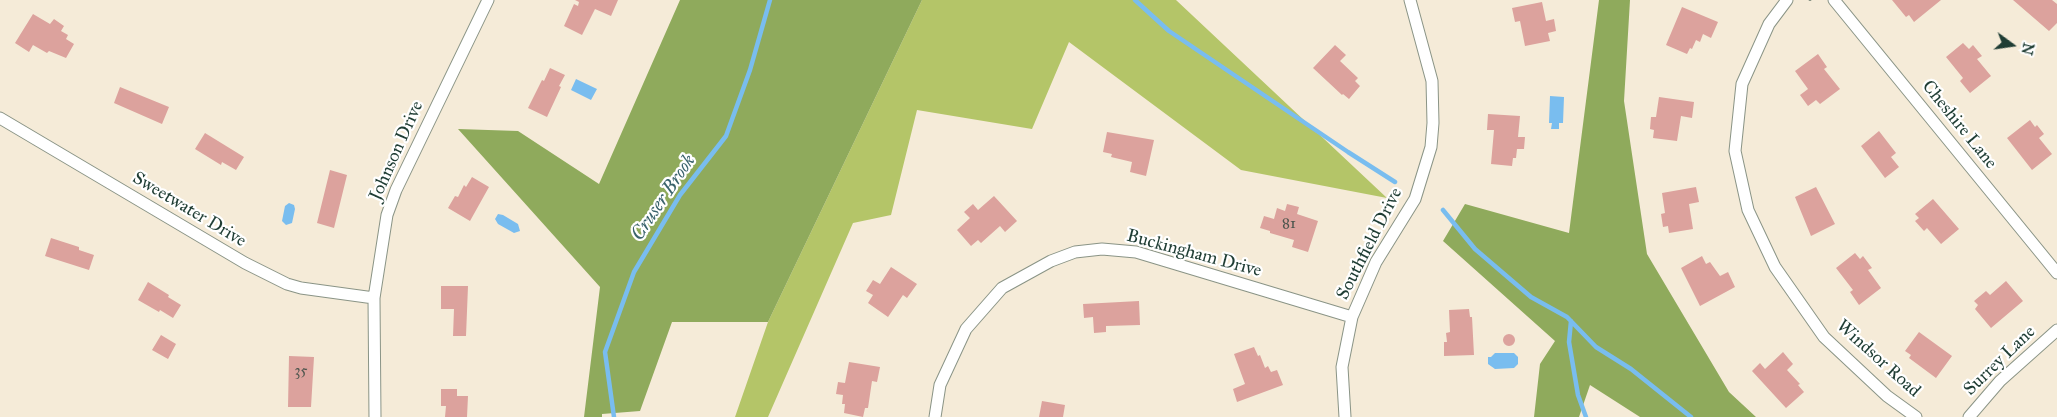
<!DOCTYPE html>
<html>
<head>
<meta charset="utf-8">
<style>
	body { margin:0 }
	#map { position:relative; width:2057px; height:417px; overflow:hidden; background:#f5ebd8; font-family:"IM FELL Great Primer",serif }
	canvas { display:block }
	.north { position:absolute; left:1987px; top:20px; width:50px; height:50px; -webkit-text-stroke:4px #fff; paint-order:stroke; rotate:104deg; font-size:14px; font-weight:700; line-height:20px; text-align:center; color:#1f3d34 }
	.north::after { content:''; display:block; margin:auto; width:18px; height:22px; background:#1f3d34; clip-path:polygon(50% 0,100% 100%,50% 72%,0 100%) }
</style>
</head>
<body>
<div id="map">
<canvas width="2057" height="417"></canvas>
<div class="north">N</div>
</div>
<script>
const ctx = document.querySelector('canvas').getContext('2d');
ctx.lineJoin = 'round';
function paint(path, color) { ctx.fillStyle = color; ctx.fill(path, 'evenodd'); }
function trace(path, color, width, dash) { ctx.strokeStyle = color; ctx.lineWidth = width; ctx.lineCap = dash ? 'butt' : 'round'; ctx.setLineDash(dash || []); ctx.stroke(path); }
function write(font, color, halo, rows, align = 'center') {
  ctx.font = font + ' "IM FELL Great Primer",serif'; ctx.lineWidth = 4.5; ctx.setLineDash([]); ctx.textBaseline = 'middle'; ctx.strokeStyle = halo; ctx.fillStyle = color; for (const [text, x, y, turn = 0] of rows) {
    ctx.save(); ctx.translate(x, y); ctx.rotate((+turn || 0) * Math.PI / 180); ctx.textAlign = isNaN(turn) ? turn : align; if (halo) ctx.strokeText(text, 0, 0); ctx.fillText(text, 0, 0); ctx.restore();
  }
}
const green = new Path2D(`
	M922 0H1176L1387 198 1241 170 1069 42 1032 129 917 110 891 215 853 223 768 417H735L768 322Z`);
const forest = new Path2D(`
	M680 0H922L768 322H672L640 411 602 414V417H584L600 287 458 129 518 131 599 184Z
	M1599 0H1630L1624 101 1647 254 1729 392 1756 417H1640L1590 385 1579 417H1534L1540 364 1555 341 1443 241 1465 204 1569 233Z`);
const water = new Path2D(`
	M576 79 597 89 591 100 571 90Z
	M1550 96 1564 97 1563 123H1559V129H1551L1552 123H1549Z
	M289 203 294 205 295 209 292 223 286 225 282 221 285 206Z
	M498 214 503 215 518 224 520 231 514 233 498 224 495 219Z
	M1495 353H1514L1518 357V364L1514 368 1495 369 1488 364V357H1491Z`);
const stream = new Path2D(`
	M1135 0 1169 31 1348 152 1395 182
	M1443 210 1475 249 1531 297 1567 317 1596 347 1631 369 1691 417
	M1571 321 1569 342 1578 395 1586 417
	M614 417 605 352 634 272 680 195 726 136 750 70 770 0`);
const building = new Path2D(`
	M575 0H618L611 16 595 9 582 35 564 26 574 4 578 6 579 2Z
	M1892 0H1941L1914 22 1909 15 1906 17Z
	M2013 0H2052L2057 4V23L2049 31Z
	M1542 2 1546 21 1554 19 1556 31 1548 33 1550 41 1525 46 1520 21 1515 22 1512 8Z
	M1682 7 1718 22 1711 38 1703 34 1700 42 1696 40 1692 49 1690 48 1687 54 1666 45Z
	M33 14 50 24 54 19 64 26 61 31 68 35 66 39 74 44 66 58 49 51 47 53 33 45 29 52 15 43Z
	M1963 43 1969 49 1973 45 1982 56 1977 59 1991 76 1970 93 1960 81 1963 78 1946 57Z
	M1335 45 1346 55 1340 61 1358 78 1355 81 1360 86 1349 99 1343 94 1342 95 1313 68Z
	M1818 54 1827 67 1824 69 1840 89 1820 104 1816 100 1808 106 1800 95 1808 89 1795 71Z
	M550 68 565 75 559 86 561 87 547 117 528 108 542 80 544 81Z
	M120 87 169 107 162 124 114 103Z
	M1659 97 1694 102 1692 118 1681 116 1677 141 1653 138 1654 130 1650 129 1651 117H1656Z
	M1488 114 1520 116 1518 137H1525L1524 149H1517L1516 158H1513L1512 166 1491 164 1494 130H1487Z
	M2030 120 2035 127 2037 125 2044 134 2039 138 2052 154 2032 170 2007 138Z
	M1879 131 1896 153 1891 157 1899 167 1885 178 1861 146Z
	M1107 132 1154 140 1146 176 1130 172 1132 162 1111 157 1112 154 1103 152Z
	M205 133 244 157 236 170 222 162 221 165 195 149Z
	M330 170 347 175 334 228 317 223Z
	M472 177 489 187 470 221 448 208 455 196 458 197 464 185 466 187Z
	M1696 187 1699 202 1689 204 1693 229 1669 233 1668 226 1663 227 1661 214 1665 213 1662 193Z
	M1816 187 1835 224 1811 236 1795 197Z
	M994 196 1017 221 1005 232 1000 226 981 243 978 240 971 246 957 230 970 218 964 212 973 204 978 210Z
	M1933 199 1959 229 1941 244 1927 228 1924 231 1915 221 1919 218 1915 214Z
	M1287 204 1299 207 1297 214 1318 221 1308 252 1292 247 1294 240 1270 233V231L1260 228 1264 216 1274 219 1277 208 1285 211Z
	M51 238 79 247V250L94 255 89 270 45 256Z
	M1855 253 1860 259 1863 256 1872 268 1868 270 1881 288 1859 305 1850 292 1853 290 1836 268Z
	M1702 256 1706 264 1710 262 1720 276 1728 272 1735 287 1700 306 1681 268Z
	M891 267 917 284 907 298 903 295 888 317 868 303 873 295 866 291 873 280 880 284Z
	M2006 281 2023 301 1991 328 1975 309 1978 305 1974 301 1986 291 1990 295Z
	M148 282 169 295 168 297 181 305 173 318 160 310 159 312 138 300Z
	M441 286H468L466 336H453L454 309H441Z
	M1139 301 1140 325 1106 326V332L1094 333 1093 317 1084 318 1083 304Z
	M1469 309 1470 317H1472L1474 355 1444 356V342H1447L1446 333 1450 332 1449 310Z
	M1919 332 1952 356 1936 378 1909 358 1911 355 1905 351Z
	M1503 340a6 6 0 1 1 12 0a6 6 0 1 1-12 0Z
	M161 335 176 344 168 359 152 350Z
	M1254 347 1258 356 1260 355 1265 368 1268 366 1271 372 1277 370 1283 385 1237 402 1233 389 1245 384 1234 354Z
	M1783 352 1793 364 1787 370 1800 384 1798 385 1804 392 1786 408 1752 371 1760 363 1765 369Z
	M289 356 314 357 311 407H288Z
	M849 362 880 367 877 382 872 381 868 408H865L863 417 844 413 845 404H842L843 395 836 394 838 382 845 383Z
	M441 389H457V396H468L467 417H445L446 406H441Z
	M1042 401 1065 405 1063 417H1039Z`);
const path = new Path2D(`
	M1810 0V2`);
const minor = new Path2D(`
	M1787 0 1769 24 1742 84 1735 151 1748 210 1775 267 1824 337 1887 396 1916 417
	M1834 0 2057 273
	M0 118 245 263 287 284 301 288 374 298
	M375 417 374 298 387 215 396 190 488 0
	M935 417 940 385 966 329 1002 288 1051 261 1075 252 1102 249 1136 252 1352 317
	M1345 417 1342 367 1352 317 1376 262 1415 199 1431 147 1433 123 1432 81 1410 0
	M1969 417 2000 381 2057 330`);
const numberNames = [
	["81",1289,224],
	["35",301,371]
];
const streetNames = [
	["Cheshire Lane",1959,125,51],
	["Johnson Drive",397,151,-66],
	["Sweetwater Drive",189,210,31],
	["Southfield Drive",1370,244,-63],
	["Buckingham Drive",1194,254,15],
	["Windsor Road",1878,359,42],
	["Surrey Lane",2000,361,-44]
];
const waterNames = [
	["Cruser Brook",664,198,-56]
];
paint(green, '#b4c568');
paint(forest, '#8faa5c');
paint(water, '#79bdef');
trace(stream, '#79bdef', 4.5);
paint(building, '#dca29d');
trace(minor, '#8a9486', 13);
trace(path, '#8a9486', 2.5, [1, 4]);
trace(minor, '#fff', 11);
write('15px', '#4e564e', null, numberNames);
write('18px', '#1f3d34', '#fff', streetNames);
write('italic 19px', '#3a636c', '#fff', waterNames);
</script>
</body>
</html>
